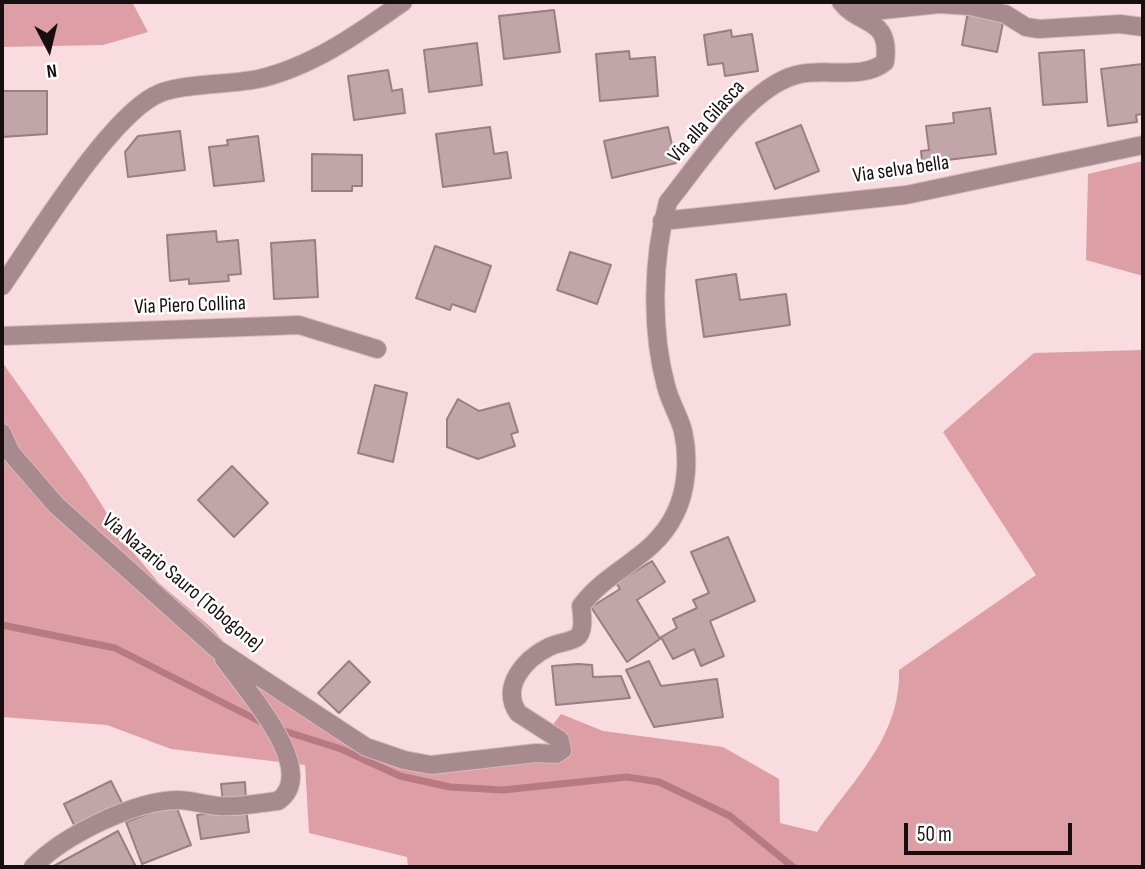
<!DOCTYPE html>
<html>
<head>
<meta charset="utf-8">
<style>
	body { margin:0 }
	#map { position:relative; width:1145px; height:869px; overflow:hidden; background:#f9dcdf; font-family:"Sofia Sans Condensed",sans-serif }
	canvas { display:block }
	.frame { position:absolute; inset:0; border:4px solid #180e10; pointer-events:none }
	.north { position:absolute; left:14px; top:14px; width:70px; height:70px; -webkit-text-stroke:5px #fff; paint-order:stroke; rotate:173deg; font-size:19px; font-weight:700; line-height:28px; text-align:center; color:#180e10 }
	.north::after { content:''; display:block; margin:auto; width:24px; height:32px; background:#180e10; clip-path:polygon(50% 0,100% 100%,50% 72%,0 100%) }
	.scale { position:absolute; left:904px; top:823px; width:168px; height:32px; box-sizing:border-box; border:4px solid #180e10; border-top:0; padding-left:9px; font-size:21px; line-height:24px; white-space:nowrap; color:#180e10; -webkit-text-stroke:5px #fff; paint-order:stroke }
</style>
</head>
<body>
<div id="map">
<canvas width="1145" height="869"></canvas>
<div class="frame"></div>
<div class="north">N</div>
<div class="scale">50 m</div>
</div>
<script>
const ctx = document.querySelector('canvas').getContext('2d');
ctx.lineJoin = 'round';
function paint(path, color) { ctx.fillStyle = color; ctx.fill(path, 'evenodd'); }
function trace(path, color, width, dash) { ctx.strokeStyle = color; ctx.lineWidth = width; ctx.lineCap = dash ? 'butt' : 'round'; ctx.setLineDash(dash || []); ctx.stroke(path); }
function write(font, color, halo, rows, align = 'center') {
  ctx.font = font + ' "Sofia Sans Condensed",sans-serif'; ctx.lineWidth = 5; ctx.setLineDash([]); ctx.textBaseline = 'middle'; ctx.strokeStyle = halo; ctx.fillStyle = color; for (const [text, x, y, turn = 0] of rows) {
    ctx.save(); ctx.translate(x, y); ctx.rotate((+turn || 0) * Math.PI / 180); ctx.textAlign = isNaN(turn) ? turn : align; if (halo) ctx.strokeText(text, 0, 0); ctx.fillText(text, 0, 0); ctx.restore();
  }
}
const forest = new Path2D(`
	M2 2H132L148 32 103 45 2 47Z
	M1143 161V276L1086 260 1088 174Z
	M1143 350V867H408L407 857 309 833 305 765 171 749 107 725 2 717V362L84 477 127 545 159 583 213 629 256 682 307 720 368 751 435 772 552 759 551 727 561 714 603 731 723 747 779 779 780 823 817 832C852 781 901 737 899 670L1036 575 943 432 1034 353Z`);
const stream = new Path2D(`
	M2 625 115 648 267 725
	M278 729 341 749 400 776 450 787 503 790 627 777 659 782 730 816 793 867`);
const building = new Path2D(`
	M554 10 560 52 504 59 499 16Z
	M968 11 1004 18 997 52 962 45Z
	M731 30 732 37 752 34 758 71 725 76 723 63 708 65 704 35Z
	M477 43 482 85 429 92 424 50Z
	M1084 50 1087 102 1043 105 1039 53Z
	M629 51 630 59 655 57 658 96 600 101 596 54Z
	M1142 64 1143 114 1136 115 1137 122 1108 126 1101 69Z
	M388 70 392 91 402 89 405 113 354 120 348 76Z
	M2 91H47V134L2 137Z
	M990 108 996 154 947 160 948 166 923 170 921 151 929 150 926 126 954 123 953 113Z
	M801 125 819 171 775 189 756 143Z
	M490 127 494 154 507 152 511 178 443 187 436 134Z
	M668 127 676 163 612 178 604 141Z
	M180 131 185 170 128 177 125 152 138 136Z
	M258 136 264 181 214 186 209 147 228 145 227 140Z
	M312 154 362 155V186H352V191H312Z
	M216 231 217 242 238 240 241 274 228 275 229 281 189 284V279L170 281 167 235Z
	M315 240 318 297 274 299 271 243Z
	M435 246 491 266 475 312 452 304 450 310 416 298Z
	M570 252 611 265 597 304 557 290Z
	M736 274 740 300 786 294 790 325 704 337 696 280Z
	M375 385 407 393 393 462 358 453Z
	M458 399 479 411 509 403 518 432 511 434 515 446 478 459 447 447V419Z
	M232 466 268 503 234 537 198 500Z
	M728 537 755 601 710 621 724 656 701 666 694 649 673 659 661 637 677 628 673 619 697 608 693 600 709 593 691 552Z
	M652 561 665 582 637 600 660 639 627 662 591 607 620 589 616 583Z
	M349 661 370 682 339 713 318 693Z
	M649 661 661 686 717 679 723 717 654 727 626 670Z
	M578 664 592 665 593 677 621 676 630 698 556 705 552 666Z
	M111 781 123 805 76 829 64 804Z
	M245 782 246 800 223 802 221 784Z
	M175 803 191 845 142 864 126 822Z
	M246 808 249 832 201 839 197 815Z
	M118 831 136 867H52Z`);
const minor = new Path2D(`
	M855 13 939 4 970 6 1005 14 1026 27 1039 29 1120 24 1143 27
	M662 221 906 195 1143 145
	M2 286C36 237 106 122 154 96 176 83 231 85 258 79 312 67 359 33 403 2
	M2 336 299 325 377 349
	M2 433 11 453 56 505 217 649 366 747 404 760 431 765 536 753 556 754 562 750 560 740 518 713C500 686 525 659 549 647 557 643 569 642 576 638 585 633 582 614 581 606 609 568 653 559 675 514 687 490 689 458 683 431 679 416 670 402 666 386 651 330 652 258 668 202 699 164 747 88 796 75 824 67 862 81 885 62 891 16 860 27 841 2
	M33 867C63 836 133 801 177 800 191 800 205 805 219 806 237 808 259 803 278 801 321 771 244 688 224 659`);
const streetNames = [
	["Via alla Gilasca",707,122,-48],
	["Via selva bella",901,170,-8],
	["Via Piero Collina",190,306,-2],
	["Via Nazario Sauro (Tobogone)",182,583,40]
];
paint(forest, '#dd9ea6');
trace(stream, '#b77a82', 7);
paint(building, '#c1a5a8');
trace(building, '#997e82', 2);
trace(minor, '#d5bbbe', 20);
trace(minor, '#a78a8e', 18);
write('21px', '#180e10', '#fff', streetNames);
</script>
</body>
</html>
